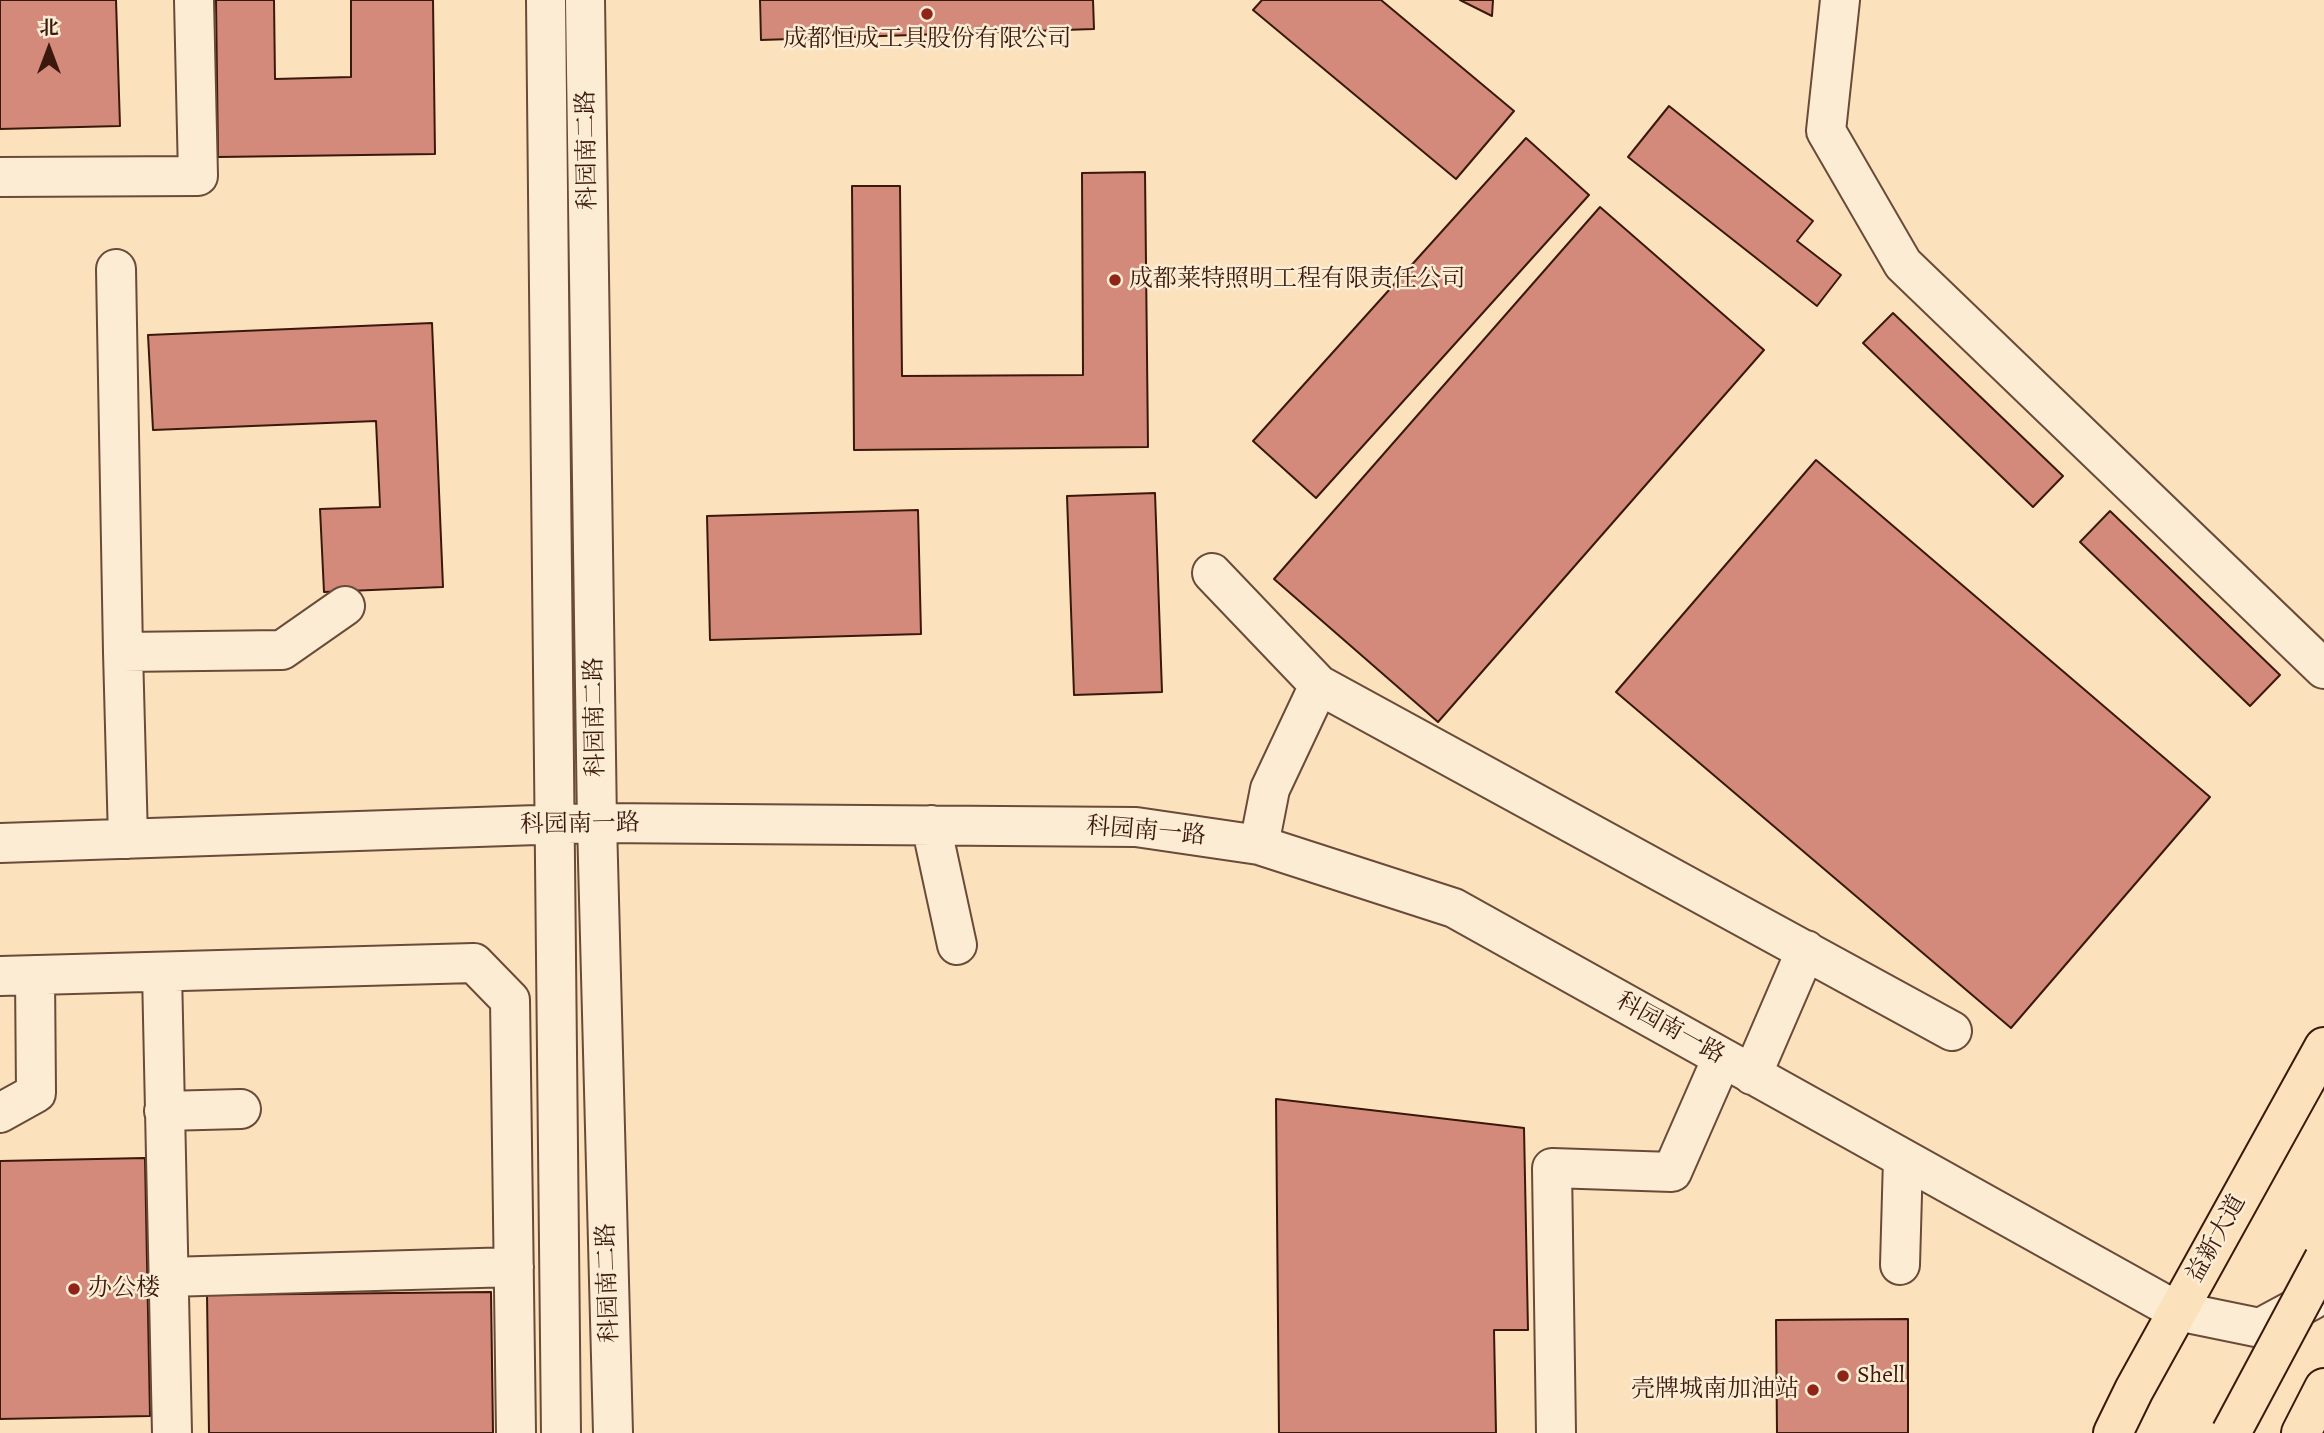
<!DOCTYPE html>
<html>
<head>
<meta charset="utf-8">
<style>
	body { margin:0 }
	#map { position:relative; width:2324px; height:1433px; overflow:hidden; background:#fbe2bd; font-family:Alegreya,"Noto Serif SC",serif }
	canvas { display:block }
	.north { position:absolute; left:14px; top:14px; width:70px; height:70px; -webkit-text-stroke:5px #fcecd4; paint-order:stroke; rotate:0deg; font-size:19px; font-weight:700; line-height:28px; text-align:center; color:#3a180c }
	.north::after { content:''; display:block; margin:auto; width:24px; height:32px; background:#3a180c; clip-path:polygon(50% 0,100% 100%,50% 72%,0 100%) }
</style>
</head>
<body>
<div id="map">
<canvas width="2324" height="1433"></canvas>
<div class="north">北</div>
</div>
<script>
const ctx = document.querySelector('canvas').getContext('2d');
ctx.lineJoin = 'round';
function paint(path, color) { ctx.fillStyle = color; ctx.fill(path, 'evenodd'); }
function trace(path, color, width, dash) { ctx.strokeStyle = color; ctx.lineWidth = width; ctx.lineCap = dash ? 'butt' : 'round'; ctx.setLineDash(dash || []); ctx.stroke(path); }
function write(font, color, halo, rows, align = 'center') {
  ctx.font = font + ' Alegreya,"Noto Serif SC",serif'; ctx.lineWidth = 5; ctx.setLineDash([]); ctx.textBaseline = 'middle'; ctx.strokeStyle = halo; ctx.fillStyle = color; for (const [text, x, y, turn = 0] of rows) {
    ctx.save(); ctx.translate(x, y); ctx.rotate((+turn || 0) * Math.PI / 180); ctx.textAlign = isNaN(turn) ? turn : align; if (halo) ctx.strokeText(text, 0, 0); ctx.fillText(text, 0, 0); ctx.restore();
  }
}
const building = new Path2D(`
	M0 0H116L120 126 0 129Z
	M216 0H274L275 79 351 77V0H433L435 154 218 157Z
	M760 0H1093L1094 29 761 40Z
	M1262 0H1381L1514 111 1456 179 1253 10Z
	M1460 0H1493L1492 16Z
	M1669 106 1813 221 1797 241 1841 275 1817 306 1628 157Z
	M1526 138 1589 195 1316 498 1253 441Z
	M1145 172 1148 447 854 450 852 186H900L902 376 1083 375 1082 173Z
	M1600 207 1764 350 1438 722 1274 579Z
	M1893 313 2063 476 2033 507 1863 343Z
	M432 323 443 587 324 592 320 509 380 507 376 421 153 430 148 335Z
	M1816 460 2210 797 2011 1028 1616 692Z
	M1155 493 1162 692 1074 695 1067 496Z
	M918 510 921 634 710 640 707 516Z
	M2110 511 2280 675 2250 706 2080 542Z
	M1276 1099 1524 1128 1528 1330H1494L1496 1433H1279Z
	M145 1158 150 1416 0 1419V1161Z
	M491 1292 493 1433H209L207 1295Z
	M1908 1319V1433H1777L1776 1320Z`);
const minor = new Path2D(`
	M546 0 561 1433
	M585 0 597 823 613 1433
	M1840 0 1826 131 1903 264 2324 669
	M0 177 198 176 194 0
	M116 269 123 652
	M1212 573 1319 685 1270 789 1259 845
	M1319 685 1952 1031
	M931 825 957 945
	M128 839 123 652 282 650 345 606
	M0 843 597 823 1136 827 1259 845 1454 908 2177 1311 2260 1328 2312 1300
	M162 972 172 1433
	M0 976 474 963 510 1000 516 1433
	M1752 1075 1806 950
	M164 1111 241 1109
	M0 1113 36 1093 35 975
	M1900 1265 1903 1159
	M168 1277 514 1267
	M1556 1433 1552 1168 1672 1172 1722 1058`);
const major = new Path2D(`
	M2113 1433 2134 1390 2324 1047`);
const highway = new Path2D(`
	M2301 1433 2324 1388`);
const highwayBridge = new Path2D(`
	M2231 1433 2324 1259`);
const markers = [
	[927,14,7,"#8f2418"],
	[1115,280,7,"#8f2418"],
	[74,1289,7,"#8f2418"],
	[1843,1376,7,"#8f2418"],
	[1813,1390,7,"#8f2418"]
];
const poiNames = [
	["成都恒成工具股份有限公司",927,40,"center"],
	["成都莱特照明工程有限责任公司",1129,280],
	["办公楼",88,1289],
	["Shell",1857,1376],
	["壳牌城南加油站",1799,1390,"right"]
];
const streetNames = [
	["科园南二路",588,150,-91],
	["科园南二路",596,717,-91],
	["科园南一路",580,825,-1],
	["科园南一路",1146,832,5],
	["科园南一路",1670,1029,29],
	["益新大道",2217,1239,-61],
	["科园南二路",609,1283,-92]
];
paint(building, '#d38a7a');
trace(building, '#3a180c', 2);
trace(minor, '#6a4a38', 42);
trace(major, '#3a180c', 42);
trace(highway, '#3a180c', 42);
trace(minor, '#fcecd4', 38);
trace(major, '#fbe2bd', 38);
trace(highway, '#fbe2bd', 38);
trace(highwayBridge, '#3a180c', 42, []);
trace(highwayBridge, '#fbe2bd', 38);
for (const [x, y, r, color] of markers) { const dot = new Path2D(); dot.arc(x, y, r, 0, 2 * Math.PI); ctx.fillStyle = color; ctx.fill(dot); trace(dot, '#fcecd4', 2.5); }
write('24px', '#3a180c', '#fcecd4', poiNames, 'left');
write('24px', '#3a180c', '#fcecd4', streetNames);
</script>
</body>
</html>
